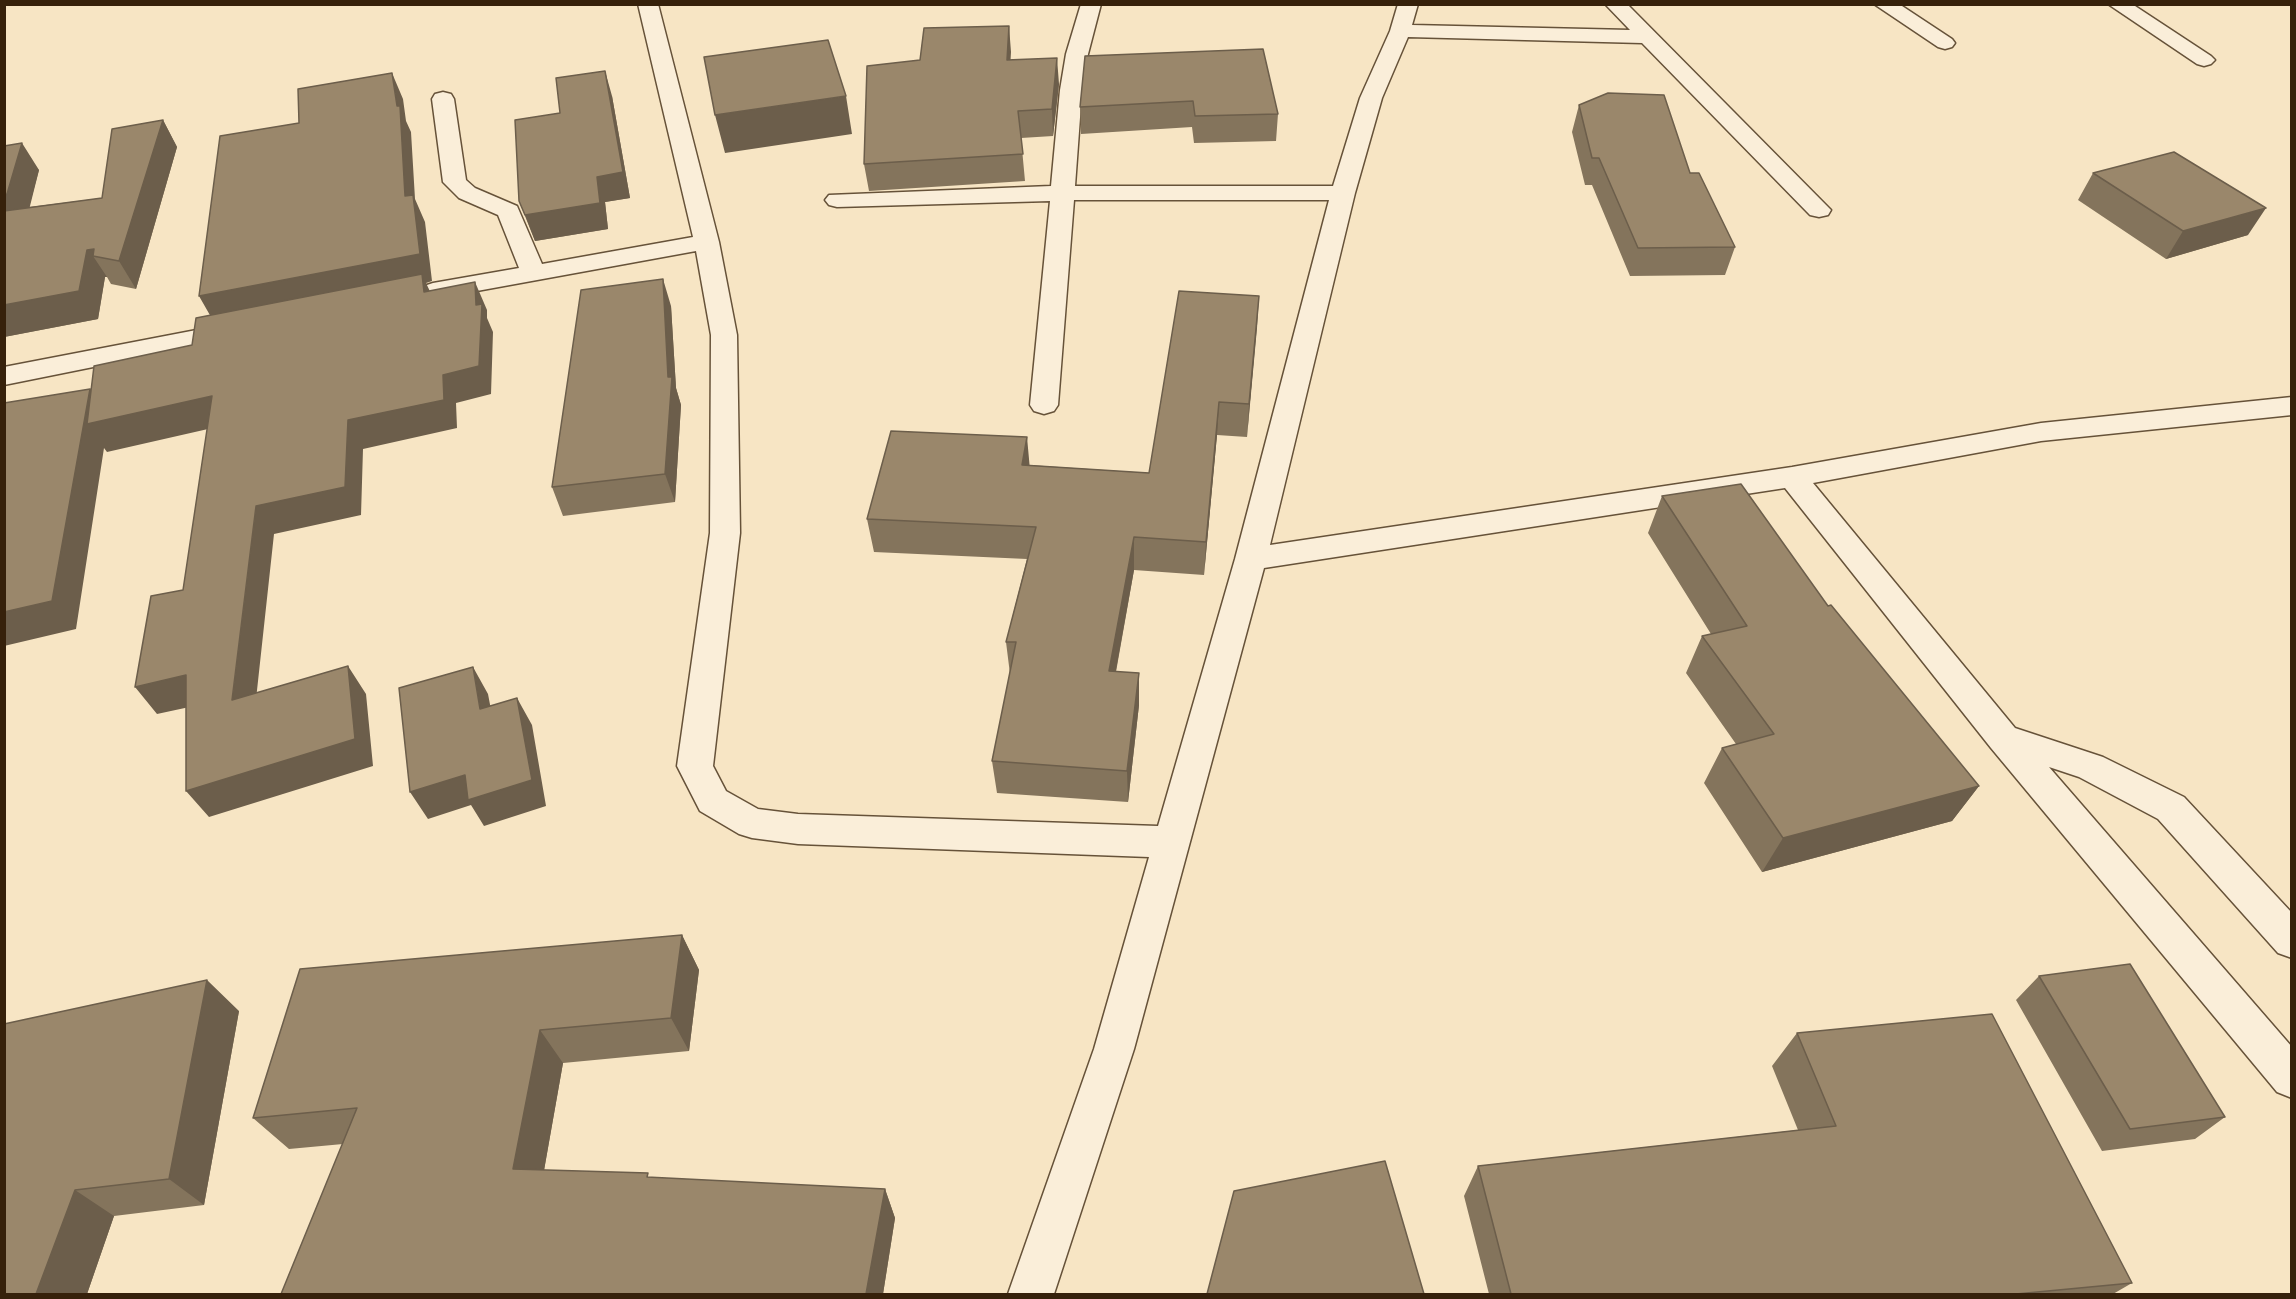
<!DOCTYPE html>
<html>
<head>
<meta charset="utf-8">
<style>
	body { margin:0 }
	#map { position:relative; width:2296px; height:1299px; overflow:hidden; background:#f7e5c4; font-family:"IM FELL Great Primer",serif }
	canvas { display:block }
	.frame { position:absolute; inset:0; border:6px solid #36210b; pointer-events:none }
</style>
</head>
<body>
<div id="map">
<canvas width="2296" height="1299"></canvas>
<div class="frame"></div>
</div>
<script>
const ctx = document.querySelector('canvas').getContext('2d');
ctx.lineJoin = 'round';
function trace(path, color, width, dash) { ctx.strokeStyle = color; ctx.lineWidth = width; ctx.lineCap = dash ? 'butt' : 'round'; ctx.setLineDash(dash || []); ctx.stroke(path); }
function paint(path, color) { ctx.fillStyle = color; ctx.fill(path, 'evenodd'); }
const street = new Path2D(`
	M638 4H658L719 242 737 335 740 533 713 766 726 791 758 809 798 814 1158 826 1235 559 1329 200H1074L1058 405 1054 411 1044 414 1034 411 1030 405 1050 201 837 207 829 205 825 200 829 195 1051 186 1060 90 1066 54 1081 4H1101L1088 54 1082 90 1075 186H1333L1360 98 1390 31 1398 4H1418L1412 25 1630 30 1605 4H1627L1831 210 1828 215 1819 217 1810 215 1642 43 1408 37 1382 98 1355 193 1270 545 1792 467 2041 423 2292 397V415L2041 441 1813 483 2015 728 2103 757 2184 797 2292 913V958L2278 953 2158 819 2079 777 2049 767 2292 1047V1098L2277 1092 1991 748 1785 488 1264 568 1134 1049 1054 1294H1008L1094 1049 1149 857 798 844 752 838 739 834 700 811 677 766 710 533 711 335 696 251 433 299 424 296 420 291 424 286 433 283 519 268 498 215 459 198 443 182 432 99 435 94 443 92 451 94 454 99 466 180 475 188 517 206 542 264 693 237Z
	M1874 4H1899L1952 39 1955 43 1952 47 1945 49 1938 47Z
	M2108 4H2132L2211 56 2215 60 2211 64 2204 66 2197 64Z
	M238 322 247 324 251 330 247 336 4 385V367Z`);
const wall = new Path2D(`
	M1009 26 1010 60 1059 84 1053 136 1021 138 1025 181 869 191 864 164 920 60Z
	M1085 56 1278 114 1276 141 1194 143 1192 127 1081 134 1080 107Z
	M612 96 630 198 605 202 608 229 535 241 519 201 560 113Z
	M1579 105 1690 173 1735 247 1725 275 1630 276 1592 185H1585L1572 132Z
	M163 120 177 147 136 289 111 284 107 277H105L98 319 4 337V146L39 170 29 207 102 198Z
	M2093 173 2248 235 2166 259 2078 200Z
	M1259 296 1247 437 1217 435 1204 575 1134 570 1116 672 1139 673V705L1128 802 997 793 992 761 1010 674 1006 642 1027 559 874 552 867 519 1029 465 1149 473Z
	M671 306 676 388 681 405 675 502 563 516 552 487Z
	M1662 496 1828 606 1979 786 1952 821 1762 872 1704 783 1722 748 1736 744 1686 673 1702 636 1711 634 1648 533Z
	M682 935 699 970 689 1051 563 1063 544 1170 651 1178 885 1189 895 1218 883 1294H281L343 1144 289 1149 253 1118Z
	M2039 976 2225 1117 2195 1139 2102 1151 2016 1000Z
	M239 1011 204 1205 114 1216 87 1294H4V1024Z
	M1797 1033 2132 1283 2113 1294H1489L1464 1196 1478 1166 1798 1130 1772 1066Z`);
const shadedWall = new Path2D(`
	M1009 26 1011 52 1009 87 1007 60Z
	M1057 58 1059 84 1053 136 1052 109Z
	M605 71 612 96 630 198 605 202 608 229 535 241 525 215Z
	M392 73 403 99 406 121 411 132 415 199 425 222 432 281 426 283 435 302 215 324 199 296 405 196 397 106Z
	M846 96 852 134 725 153 715 115Z
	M163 120 177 147 136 289 119 261Z
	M22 143 39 170 26 222 4 225V195Z
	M2266 208 2248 235 2166 259 2183 231Z
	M94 249 93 256 107 277H105L98 319 4 337V305L87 250Z
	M663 279 671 306 676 388 681 405 675 502 665 474 668 377Z
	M475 282 487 310V318L493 332 491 394 456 403 457 428 363 449 361 515 274 534 253 727 232 700 256 506 348 420 443 375 476 305Z
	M1259 296 1257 328 1247 437 1249 404Z
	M90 389 109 417 212 396 230 424 107 452 104 448 76 629 4 646V612Z
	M1219 402 1217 435 1204 575 1206 542Z
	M1027 437 1030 470 1022 465Z
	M1134 537V570L1110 703 1109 671Z
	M348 666 366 694 373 766 209 817 186 791Z
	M473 667 488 694 496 736 480 709Z
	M1139 673V705L1128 802 1127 771Z
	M186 675 208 703 157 714 135 687Z
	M517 698 532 725 546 806 484 826 471 805 428 819 410 792Z
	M1979 786 1952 821 1762 872 1783 838Z
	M682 935 699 970 689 1051 671 1018Z
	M207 980 239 1011 204 1205 169 1179Z
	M540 1030 563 1063 539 1199 513 1169Z
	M885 1189 895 1218 883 1294H866Z
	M75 1190 114 1216 87 1294H36Z`);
const building = new Path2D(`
	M1009 26 1007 60 1057 58 1052 109 1018 111 1023 154 864 164 867 66 920 60 924 28Z
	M828 40 846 96 715 115 704 57Z
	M1263 49 1278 114 1195 116 1193 101 1080 107 1085 56Z
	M605 71 623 172 597 177 600 203 525 215 519 201 515 120 560 113 556 78Z
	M392 73 397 106H400L405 196 413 195 420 254 199 296 220 136 299 123 298 89Z
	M1608 93 1664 95 1690 173H1699L1735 247 1638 248 1599 158H1592L1579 105Z
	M163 120 119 261 93 256 94 249 87 250 79 291 4 305V211L102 198 112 129Z
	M22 143 7 194 4 195V146Z
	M2174 152 2266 208 2183 231 2093 173Z
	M422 274 424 292 475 282 476 305 482 304 479 366 443 375 444 400 348 420 345 487 256 506 232 700 348 666 355 739 186 791V675L135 687 151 596 183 590 212 396 87 424 94 366 192 345 196 318Z
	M663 279 668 377H672L665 474 552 487 581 290Z
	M1179 291 1259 296 1249 404 1219 402 1206 542 1134 537 1109 671 1139 673 1127 771 992 761 1016 642H1006L1036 527 867 519 891 431 1027 437 1022 465 1149 473Z
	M90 389 52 601 4 612V403Z
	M1741 484 1828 606 1831 605 1979 786 1783 838 1722 748 1774 734 1702 636 1747 626 1662 496Z
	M473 667 480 709 517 698 532 780 468 800 465 775 410 792 399 688Z
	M682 935 671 1018 540 1030 513 1169 648 1173 647 1177 885 1189 866 1294H281L357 1108 253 1118 300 969Z
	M2130 964 2225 1117 2130 1129 2039 976Z
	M207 980 169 1179 75 1190 36 1294H4V1024Z
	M1992 1014 2132 1283 2016 1294H1511L1478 1166 1836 1126 1797 1033Z
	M1385 1161 1424 1294H1207L1234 1191Z`);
trace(street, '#665239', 3);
paint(street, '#faeed9');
paint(wall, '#84745c');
paint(shadedWall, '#6c5e4b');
paint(building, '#9a876b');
trace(building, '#6c5e4b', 1.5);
</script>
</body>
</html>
